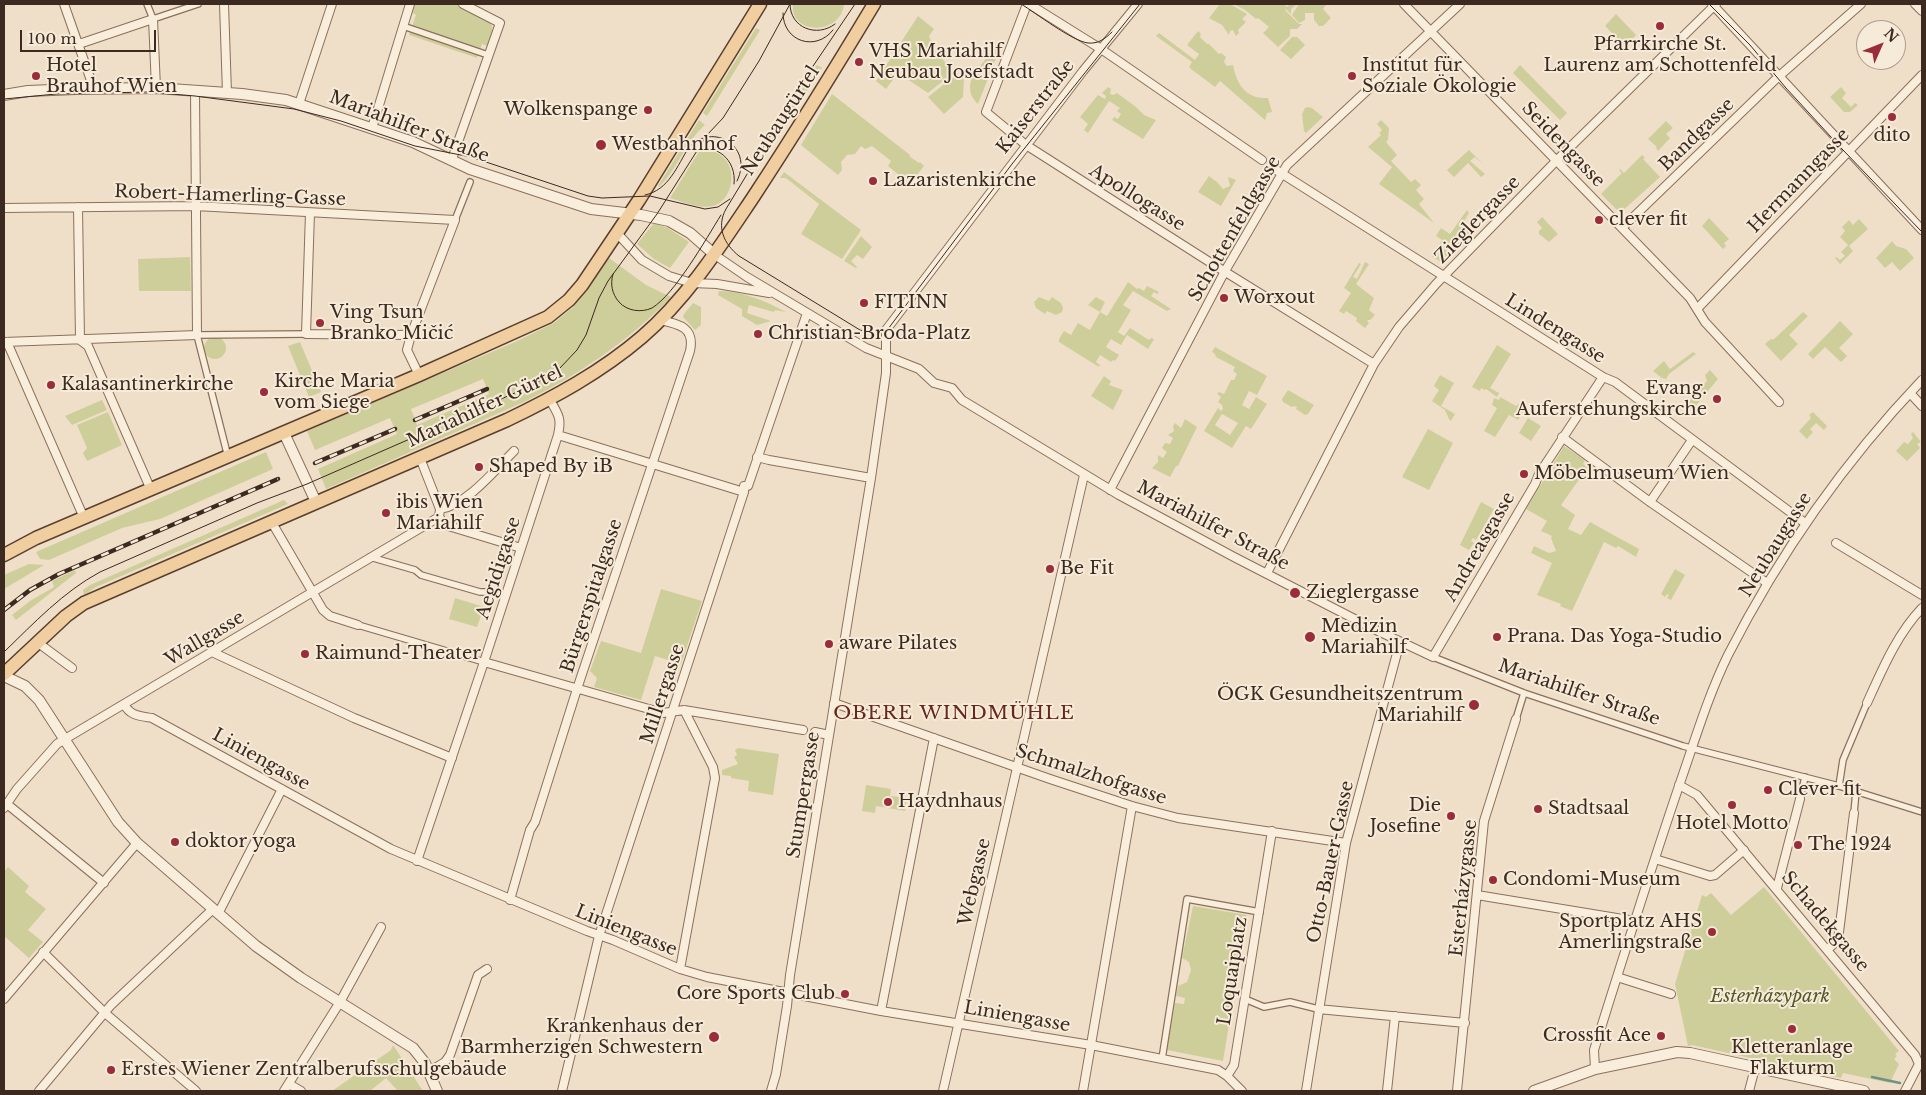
<!DOCTYPE html>
<html>
<head>
<meta charset="utf-8">
<style>
	body { margin:0 }
	#map { position:relative; width:1926px; height:1095px; overflow:hidden; background:#efdfc8; font-family:"Libre Baskerville",serif }
	canvas { display:block }
	.frame { position:absolute; inset:0; border:5px solid #3c2a20; pointer-events:none }
	.north { position:absolute; left:1856px; top:20px; width:50px; height:50px; box-sizing:border-box; background:#f6ead8; border:1px solid #ac9d8e; border-radius:50%; rotate:46deg; font-size:14px; font-weight:700; line-height:20px; text-align:center; color:#3c2a20 }
	.north::after { content:''; display:block; margin:auto; width:18px; height:22px; background:#9b2c3a; clip-path:polygon(50% 0,100% 100%,50% 72%,0 100%) }
	.scale { position:absolute; left:20px; top:30px; width:136px; height:22px; box-sizing:border-box; border:2px solid #3c2a20; border-top:0; padding-left:6px; font-size:15px; line-height:18px; white-space:nowrap; color:#3c2a20; -webkit-text-stroke:4px #f6ead8; paint-order:stroke }
</style>
</head>
<body>
<div id="map">
<canvas width="1926" height="1095"></canvas>
<div class="frame"></div>
<div class="north">N</div>
<div class="scale">100 m</div>
</div>
<script>
const ctx = document.querySelector('canvas').getContext('2d');
ctx.lineJoin = 'round';
function paint(path, color) { ctx.fillStyle = color; ctx.fill(path, 'evenodd'); }
function trace(path, color, width, dash) { ctx.strokeStyle = color; ctx.lineWidth = width; ctx.lineCap = dash ? 'butt' : 'round'; ctx.setLineDash(dash || []); ctx.stroke(path); }
function write(font, color, halo, rows, align = 'center') {
  ctx.font = font + ' "Libre Baskerville",serif'; ctx.lineWidth = 4; ctx.setLineDash([]); ctx.textBaseline = 'middle'; ctx.strokeStyle = halo; ctx.fillStyle = color; for (const [text, x, y, turn = 0] of rows) {
    ctx.save(); ctx.translate(x, y); ctx.rotate((+turn || 0) * Math.PI / 180); ctx.textAlign = isNaN(turn) ? turn : align; if (halo) ctx.strokeText(text, 0, 0); ctx.fillText(text, 0, 0); ctx.restore();
  }
}
const green = new Path2D(`
	M413 4H456L485 17 492 26V32L488 46 482 44 477 58 409 35 416 15 410 11Z
	M793 4H844C841 36 789 35 793 4Z
	M1220 4H1230L1247 14 1242 19 1246 22 1238 30 1239 33 1236 36 1233 30 1230 31 1229 35 1222 25 1209 18Z
	M1234 4H1284L1287 7 1290 4H1297L1291 9V14L1286 9 1285 10 1299 24H1302L1297 29H1290V36L1278 47 1263 33 1269 27 1258 18 1256 19 1245 10Z
	M1299 4H1325L1326 5 1323 9 1331 18 1323 26H1319L1314 20V13H1305V20L1299 23 1292 15Z
	M1616 14 1636 35 1625 46 1605 26Z
	M918 16 934 29 929 36 935 51 954 72 928 93 898 73 886 89 876 81Z
	M756 28 760 30 707 116 703 113Z
	M1198 31 1201 34 1200 37 1207 44H1209L1219 54 1221 53 1226 57 1224 62 1227 66 1233 65C1237 85 1246 99 1268 98L1272 112 1267 113 1265 120 1220 81 1215 87 1191 69 1189 67 1192 62 1156 36 1159 33 1195 60 1199 54 1187 45Z
	M1292 37H1297L1305 45 1291 59 1280 50Z
	M996 45 1000 48 978 104C967 94 968 81 977 69L982 75 986 70 984 67 981 71 978 69Z
	M817 65 822 68 764 158 761 156Z
	M1520 65 1567 113 1560 120 1513 73Z
	M957 74 964 80 963 97 944 114 928 97Z
	M1108 87 1111 89 1110 94 1113 95 1117 93 1136 107 1144 115 1156 120 1143 139 1112 120 1114 117 1118 119 1121 114 1117 111 1120 108 1109 101 1088 133 1084 130 1088 124 1080 117 1098 95 1105 99 1106 96 1102 93Z
	M1841 87 1846 93 1842 98 1851 107 1855 103 1858 105 1850 112H1844L1830 97Z
	M832 94 910 155 909 156 919 163 920 162 924 166 910 184 888 166 891 161 872 146 865 149 861 146 855 154 847 155 841 162 842 170 838 175 801 145Z
	M1308 107 1312 108 1323 117 1306 133 1304 131 1302 114 1305 108Z
	M699 120 705 125C685 142 678 169 659 187L658 186Z
	M1381 120 1389 128 1388 140 1386 142 1397 155 1391 161 1411 182 1415 179 1421 185 1416 190 1424 199 1419 204 1434 223 1379 184 1392 167 1368 147 1381 135 1379 133 1382 130 1377 124Z
	M1666 121 1673 128 1666 134 1670 138 1658 151 1656 148 1657 147 1648 139Z
	M700 150C743 148 737 202 712 206 699 209 683 202 670 198Z
	M1469 150 1485 166 1475 157 1470 161 1485 174 1481 177 1468 163 1454 177 1447 170Z
	M1642 155 1645 158 1643 159 1660 177 1620 213 1601 194 1622 173 1619 170 1620 169 1624 173Z
	M784 172 861 230 842 259 801 234 819 204 786 178H780Z
	M1209 176 1217 182 1223 189 1230 186 1228 177 1236 180 1221 206 1198 192Z
	M1467 210 1469 213 1463 223 1473 229 1478 224 1480 225 1442 263 1432 256 1442 240 1436 236 1441 228 1450 234Z
	M1542 217 1558 234 1549 242 1539 234V231L1542 228 1537 222Z
	M1709 218 1729 239 1724 243 1726 246 1723 249 1702 226Z
	M1859 219 1868 229 1849 246 1853 251 1840 264 1835 258 1836 257 1840 260 1845 256 1841 252 1848 245 1840 237 1845 231 1842 227 1849 220 1853 225Z
	M654 223 668 228 689 242 670 268 654 259 637 244Z
	M861 236 872 247 863 259 857 255 851 261 857 267 856 268 844 261Z
	M1892 241 1896 246 1906 249 1914 258 1900 271 1892 262 1885 268 1876 258Z
	M190 257 191 291H139L138 259Z
	M609 258 646 285 671 297C629 341 578 375 524 402L326 489 318 469 397 434 390 418 315 450 307 431 515 342 554 323 573 307 587 291ZM483 379 489 394 417 425 411 409Z
	M1365 262 1369 264 1356 284 1374 298 1369 310 1375 315 1370 320H1368L1367 321 1369 323 1365 328 1356 321 1357 318 1346 311 1344 314 1339 311 1351 293 1344 288 1359 263 1361 264 1353 277 1357 279Z
	M1128 282 1137 289 1139 288 1144 291 1147 286 1159 292 1157 294 1154 292 1151 296 1171 309 1167 311 1133 291 1123 305 1131 310 1118 332 1124 336 1130 328 1149 340 1151 338 1154 339 1148 349 1127 335 1121 345 1111 339 1106 347 1119 355 1115 361 1113 360 1111 362 1100 355 1096 362 1100 365 1099 367 1059 342V339L1064 331 1071 335 1078 323 1090 330 1100 312 1088 305 1096 297 1105 302 1100 312 1107 316Z
	M719 291C743 291 765 301 786 312L775 310 774 312 749 305 747 313 771 321 757 325 742 316V309L718 295Z
	M1039 297 1049 301 1052 297 1061 303 1063 308 1062 312 1056 315 1047 311 1045 314 1036 308 1034 302Z
	M693 303 701 307V325L695 330 683 317 684 314Z
	M1803 312 1808 316 1789 335 1798 344 1781 361 1765 344 1771 339 1773 340Z
	M1840 321 1853 334 1839 348 1847 356 1841 362 1825 347 1813 359 1808 354Z
	M204 348a11 11 0 1 1 22 0a11 11 0 1 1-22 0Z
	M300 342 321 392 309 397 288 346Z
	M1497 345 1511 354 1490 388 1499 393 1497 397 1486 389 1485 390 1481 388 1480 391 1472 387Z
	M1215 347 1267 376 1257 395 1249 391 1242 405 1249 409 1256 397 1267 404 1251 429 1246 426 1232 448 1204 431 1218 408 1221 411 1223 409 1222 405 1218 402 1221 397 1217 394 1219 392 1224 394 1231 380H1234L1237 374 1233 371 1235 367 1216 357 1215 354 1212 352ZM1222 414 1238 423 1230 435 1215 425Z
	M1693 352 1696 354 1669 374 1666 379 1662 378 1653 371 1664 361 1670 369Z
	M1710 370 1718 379 1694 408 1688 403 1707 381 1705 375Z
	M1440 375 1454 383 1441 406 1455 414 1451 421 1449 419 1445 410 1432 401 1439 390 1434 386Z
	M1104 376 1111 381 1109 385 1123 390 1113 410 1091 396Z
	M1288 390 1314 405 1308 414 1305 415 1296 409 1297 407 1294 406 1292 407 1283 402 1282 399Z
	M1500 397 1516 406 1518 404 1525 409 1518 420 1509 415 1495 437 1484 431 1497 408 1492 405 1494 398 1499 400Z
	M102 400 107 410 72 425 65 416Z
	M108 412 122 445 87 461 83 453 87 448 77 425Z
	M1813 412 1827 426 1824 430 1816 423 1810 429 1813 432 1807 439 1799 431 1811 418 1809 415Z
	M1528 418 1541 426 1531 441 1519 433Z
	M1185 419 1197 427 1178 466H1176L1170 477 1152 468 1158 462V455L1163 458 1167 452 1162 448 1165 443 1170 444 1173 438 1168 435 1174 431 1173 426 1175 423 1181 428Z
	M1428 429 1453 443 1429 490 1402 477Z
	M1913 432 1921 442 1917 444 1920 448 1907 461 1896 451 1904 442 1908 444 1913 438 1911 434Z
	M1564 446 1585 460 1583 464 1588 467 1561 505 1575 515 1568 529 1581 535 1590 522 1639 549 1636 557 1618 546 1616 548 1604 542 1572 611 1560 606 1561 604 1537 595 1552 563 1531 553 1534 546 1549 553 1556 551 1551 538 1552 536 1541 531 1547 521 1526 509Z
	M266 452 273 469 160 519 122 528 49 560 40 559 36 552Z
	M284 500 288 504 96 587 84 595 83 590 90 585Z
	M1481 502 1494 509 1476 540 1473 538 1471 541 1474 543 1469 550 1460 545Z
	M29 564 44 565 4 589V575Z
	M1675 569 1685 575 1671 600 1667 598 1669 595 1667 594 1665 597 1661 594Z
	M75 570 76 573 16 620 12 615 30 601 54 587 52 581Z
	M661 589 702 601 681 664 655 656 641 700 594 687 597 678 590 671 601 641 641 653Z
	M455 598 484 607 477 627 449 619Z
	M738 748 779 754 773 795 748 791 749 781 731 778V776L722 775V770L738 764 734 757 737 755 735 750Z
	M866 785 891 789 890 796 907 798 905 811 876 806 875 813 862 811Z
	M8 867 29 886 25 892 46 909 28 930 43 942 29 958 4 936V872Z
	M1764 887 1899 1051 1895 1054 1897 1056 1894 1059 1899 1064 1890 1083 1843 1073 1841 1078 1692 1045 1688 1046 1675 984 1702 895 1706 897 1711 893 1731 915Z
	M1193 906 1247 915 1223 1061 1167 1050 1175 1003 1184 1004 1185 998 1176 996 1178 986 1187 982 1191 970 1189 962 1182 958Z
	M393 1045 423 1091H398L386 1078 370 1091H332L391 1050Z`);
const stream = new Path2D(`
	M1872 1077 1900 1083`);
const pedestrian = new Path2D(`
	M147 4 153 19 198 4
	M403 26 488 55
	M455 220 470 182
	M228 457 197 335 306 334
	M370 557 415 570 421 575 480 592H491L505 596
	M358 625 484 662
	M1433 657 1524 693 1683 746 1839 786 1922 812
	M1516 719 1524 693
	M1839 786 1843 760 1867 703
	M1800 799 1805 777
	M1854 813 1856 791
	M1245 999 1264 1007 1290 1002 1318 1009
	M1162 1059 1187 899 1260 912`);
const minor = new Path2D(`
	M64 4 94 89
	M224 4 227 93
	M1027 4 986 112 1026 145 1219 268 1374 364
	M1029 4 1101 49 1262 160
	M1404 4 1690 298 1705 322 1779 402
	M1712 4 1922 230
	M1915 4 1922 11
	M79 44 153 19 156 88
	M299 104 332 4
	M372 128 410 4
	M452 159 500 23 463 4
	M1273 168 1603 377 1615 382 1805 523
	M78 207 80 340 88 346 151 490
	M4 208 195 206 455 220 411 335 407 350 419 375
	M310 213 306 334 411 335
	M1622 228 1777 78 1861 4
	M616 232 642 260 669 276 692 283 717 284 769 293
	M715 255 747 277 866 348 919 369 934 383 952 388 962 400 1119 495 1234 557 1378 631 1433 657 1535 484 1539 474 1603 377
	M1697 309 1922 75
	M4 342 197 335 195 91
	M7 342 84 518
	M1910 393 1922 406
	M558 435 744 492
	M1562 437 1650 502 1767 583
	M757 457 769 460 871 478
	M420 458 440 509 439 517 445 525 521 548
	M1110 490 1225 271 1287 165 1460 4
	M1650 502 1692 440
	M440 509C467 505 495 470 514 451
	M271 521 323 610 330 616 358 625
	M1836 543 1922 595
	M1267 573 1374 364 1399 327 1436 284 1557 160 1716 4
	M37 642 72 668
	M212 652 354 718 452 758
	M484 662 663 713 684 710 803 730
	M834 703 1050 779 1132 806 1178 818 1346 843
	M1867 703C1882 670 1897 634 1922 608
	M124 704C130 716 140 716 152 718L391 849 587 931 613 940 680 969 707 977 881 1011 1091 1045 1218 1070 1227 1076 1242 1091
	M815 732 829 735
	M1679 785 1697 795 1915 1055 1919 1064 1905 1091
	M7 804 104 883
	M4 808 17 789 57 744 65 739 439 517
	M1655 859 1710 876 1715 875 1744 850
	M417 861 484 662 558 435C562 418 558 414 550 400
	M1777 888 1800 799
	M1477 895 1635 921
	M510 900 530 830 535 822 577 689 690 351C695 328 680 324 660 320
	M218 914 282 789
	M1828 949 1838 940 1854 813
	M43 952 105 1013 196 1091
	M680 969 715 778 713 767 684 710
	M1617 977 1671 994
	M4 999 137 843
	M1318 1009 1465 1023
	M881 1011 934 738
	M1595 1069 1594 1050C1622 961 1650 871 1680 783 1695 740 1708 696 1728 655 1780 553 1843 463 1922 380
	M430 1071 445 1062 450 1055 478 975 487 969
	M1227 1076 1234 1065 1272 831
	M289 1084 301 1091
	M39 1091 111 1005 213 909
	M284 1091 340 1002 381 927
	M562 1091 599 936 744 492V486H748L807 313
	M771 1091 776 1074 787 1006 790 975 871 478 886 373V330L1083 71 1138 4
	M943 1091 1084 475
	M1083 1091 1132 806
	M1306 1091 1346 843 1400 642
	M1387 1091 1395 1016
	M1457 1091 1484 821 1516 719
	M1749 1091 1755 1068`);
const tertiary = new Path2D(`
	M4 95 28 91 76 89 156 88 242 94 286 100 413 142 470 169 591 209 641 215 669 221 690 233 715 255
	M284 433 316 502
	M4 676 25 686 39 700 118 822 137 843 256 946 301 978 413 1048 425 1063 437 1091
	M1534 1091 1595 1069 1677 1052 1690 1053 1864 1091`);
const primary = new Path2D(`
	M4 555 36 538 419 375 548 317 569 300 582 285 639 200 760 4
	M4 674 66 616 84 603 507 420C555 397 601 372 642 337 687 298 719 248 752 199 794 135 835 69 874 4`);
const tram = new Path2D(`
	M790 4C790 28 817 38 835 24
	M855 4 807 75 726 209C716 227 724 244 739 256L860 330 875 334 888 329 1012 164 1140 4
	M1021 4C1036 13 1072 41 1088 43 1098 44 1105 39 1112 32
	M1709 4 1750 45 1786 88 1843 150 1922 232
	M783 13C783 42 816 52 833 30
	M4 99 56 94 148 92 195 96 294 109 341 121 415 146 471 157 588 196 602 198 650 196 705 209 718 207 730 199
	M693 150C716 142 737 160 734 184
	M686 151C709 119 755 145 737 181
	M645 195C669 190 677 166 689 147
	M613 274C610 284 612 294 619 302 627 311 641 313 652 308 675 294 706 239 721 215
	M4 652C34 623 63 592 100 572L257 503 307 484 533 385 560 368 577 350 586 335 599 298 608 281 657 214 707 135 723 118 759 61 790 4`);
const rail = new Path2D(`
	M415 420 487 389
	M315 463 395 429
	M4 610 30 590 59 574 278 479`);
const markers = [
	[1660,26,5,"#9b2c3a"],
	[859,62,5,"#9b2c3a"],
	[36,76,5,"#9b2c3a"],
	[1352,76,5,"#9b2c3a"],
	[648,110,5,"#9b2c3a"],
	[1892,117,5,"#9b2c3a"],
	[601,145,6,"#9b2c3a"],
	[873,181,5,"#9b2c3a"],
	[1599,220,5,"#9b2c3a"],
	[1224,298,5,"#9b2c3a"],
	[864,303,5,"#9b2c3a"],
	[320,323,5,"#9b2c3a"],
	[758,334,5,"#9b2c3a"],
	[51,385,5,"#9b2c3a"],
	[264,392,5,"#9b2c3a"],
	[1717,399,5,"#9b2c3a"],
	[479,467,5,"#9b2c3a"],
	[1524,474,5,"#9b2c3a"],
	[386,513,5,"#9b2c3a"],
	[1050,569,5,"#9b2c3a"],
	[1295,593,6,"#9b2c3a"],
	[1310,637,6,"#9b2c3a"],
	[1497,637,5,"#9b2c3a"],
	[829,644,5,"#9b2c3a"],
	[305,654,5,"#9b2c3a"],
	[1474,705,6,"#9b2c3a"],
	[1768,790,5,"#9b2c3a"],
	[888,802,5,"#9b2c3a"],
	[1732,805,5,"#9b2c3a"],
	[1538,809,5,"#9b2c3a"],
	[1451,816,5,"#9b2c3a"],
	[175,842,5,"#9b2c3a"],
	[1798,845,5,"#9b2c3a"],
	[1493,880,5,"#9b2c3a"],
	[1712,932,5,"#9b2c3a"],
	[845,994,5,"#9b2c3a"],
	[1792,1029,5,"#9b2c3a"],
	[1661,1036,5,"#9b2c3a"],
	[714,1037,6,"#9b2c3a"],
	[111,1070,5,"#9b2c3a"]
];
const poiNames = [
	["Pfarrkirche St.",1660,45,"center"],
	["Laurenz am Schottenfeld",1660,66,"center"],
	["VHS Mariahilf",869,52],
	["Neubau Josefstadt",869,73],
	["Hotel",46,66],
	["Brauhof Wien",46,87],
	["Institut für",1362,66],
	["Soziale Ökologie",1362,87],
	["Wolkenspange",638,110,"right"],
	["dito",1892,136,"center"],
	["Westbahnhof",612,145],
	["Lazaristenkirche",883,181],
	["clever fit",1609,220],
	["Worxout",1234,298],
	["FITINN",874,303],
	["Ving Tsun",330,313],
	["Branko Mičić",330,334],
	["Christian-Broda-Platz",768,334],
	["Kirche Maria",274,382],
	["vom Siege",274,403],
	["Kalasantinerkirche",61,385],
	["Evang.",1707,389,"right"],
	["Auferstehungskirche",1707,410,"right"],
	["Shaped By iB",489,467],
	["Möbelmuseum Wien",1534,474],
	["ibis Wien",396,503],
	["Mariahilf",396,524],
	["Be Fit",1060,569],
	["Zieglergasse",1306,593],
	["Medizin",1321,627],
	["Mariahilf",1321,648],
	["Prana. Das Yoga-Studio",1507,637],
	["aware Pilates",839,644],
	["Raimund-Theater",315,654],
	["ÖGK Gesundheitszentrum",1463,695,"right"],
	["Mariahilf",1463,716,"right"],
	["Clever fit",1778,790],
	["Haydnhaus",898,802],
	["Die",1441,806,"right"],
	["Josefine",1441,827,"right"],
	["Stadtsaal",1548,809],
	["Hotel Motto",1732,824,"center"],
	["doktor yoga",185,842],
	["The 1924",1808,845],
	["Condomi-Museum",1503,880],
	["Sportplatz AHS",1702,922,"right"],
	["Amerlingstraße",1702,943,"right"],
	["Core Sports Club",835,994,"right"],
	["Krankenhaus der",703,1027,"right"],
	["Barmherzigen Schwestern",703,1048,"right"],
	["Crossfit Ace",1651,1036,"right"],
	["Kletteranlage",1792,1048,"center"],
	["Flakturm",1792,1069,"center"],
	["Erstes Wiener Zentralberufsschulgebäude",121,1070]
];
const streetNames = [
	["Kaiserstraße",1036,107,-52],
	["Neubaugürtel",781,121,-57],
	["Mariahilfer Straße",409,127,21],
	["Bandgasse",1697,135,-44],
	["Seidengasse",1563,145,46],
	["Hermanngasse",1799,181,-46],
	["Robert-Hamerling-Gasse",230,196,2],
	["Apollogasse",1137,198,32],
	["Zieglergasse",1478,220,-46],
	["Schottenfeldgasse",1235,229,-60],
	["Lindengasse",1555,329,32],
	["Mariahilfer Gürtel",485,407,-25],
	["Mariahilfer Straße",1213,526,28],
	["Neubaugasse",1776,545,-58],
	["Andreasgasse",1480,547,-60],
	["Aegidigasse",499,568,-72],
	["Bürgerspitalgasse",592,596,-72],
	["Wallgasse",205,639,-31],
	["Mariahilfer Straße",1579,693,19],
	["Millergasse",663,694,-72],
	["Liniengasse",261,760,29],
	["Schmalzhofgasse",1091,775,18],
	["Stumpergasse",804,795,-81],
	["Otto-Bauer-Gasse",1331,862,-78],
	["Webgasse",975,882,-77],
	["Esterházygasse",1464,888,-84],
	["Schadekgasse",1825,922,50],
	["Liniengasse",626,931,22],
	["Loquaiplatz",1233,971,-81],
	["Liniengasse",1017,1017,10]
];
const parkNames = [
	["Esterházypark",1770,997]
];
const neighbourhoodNames = [
	["OBERE WINDMÜHLE",954,714]
];
paint(green, '#cece9b');
trace(stream, '#6f9285', 2.5);
trace(pedestrian, '#8b705c', 8);
trace(minor, '#8b705c', 10);
trace(tertiary, '#8b705c', 12);
trace(primary, '#593f30', 15);
trace(pedestrian, '#f9eddb', 5.5);
trace(minor, '#f9eddb', 8);
trace(tertiary, '#f9eddb', 10);
trace(primary, '#f1cea0', 12);
trace(tram, '#3c2a20', 1);
trace(rail, '#3c2a20', 4.5);
trace(rail, '#f6ead8', 2.5, [8]);
for (const [x, y, r, color] of markers) { const dot = new Path2D(); dot.arc(x, y, r, 0, 2 * Math.PI); ctx.fillStyle = color; ctx.fill(dot); trace(dot, '#f6ead8', 2); }
write('18px', '#3c2a20', '#f6ead8', poiNames, 'left');
write('18px', '#3c2a20', '#f6ead8', streetNames);
write('italic 18px', '#525827', '#f6ead8', parkNames);
ctx.letterSpacing = '1px';
write('19px', '#69261f', '#f6ead8', neighbourhoodNames);
ctx.letterSpacing = '0px';
</script>
</body>
</html>
